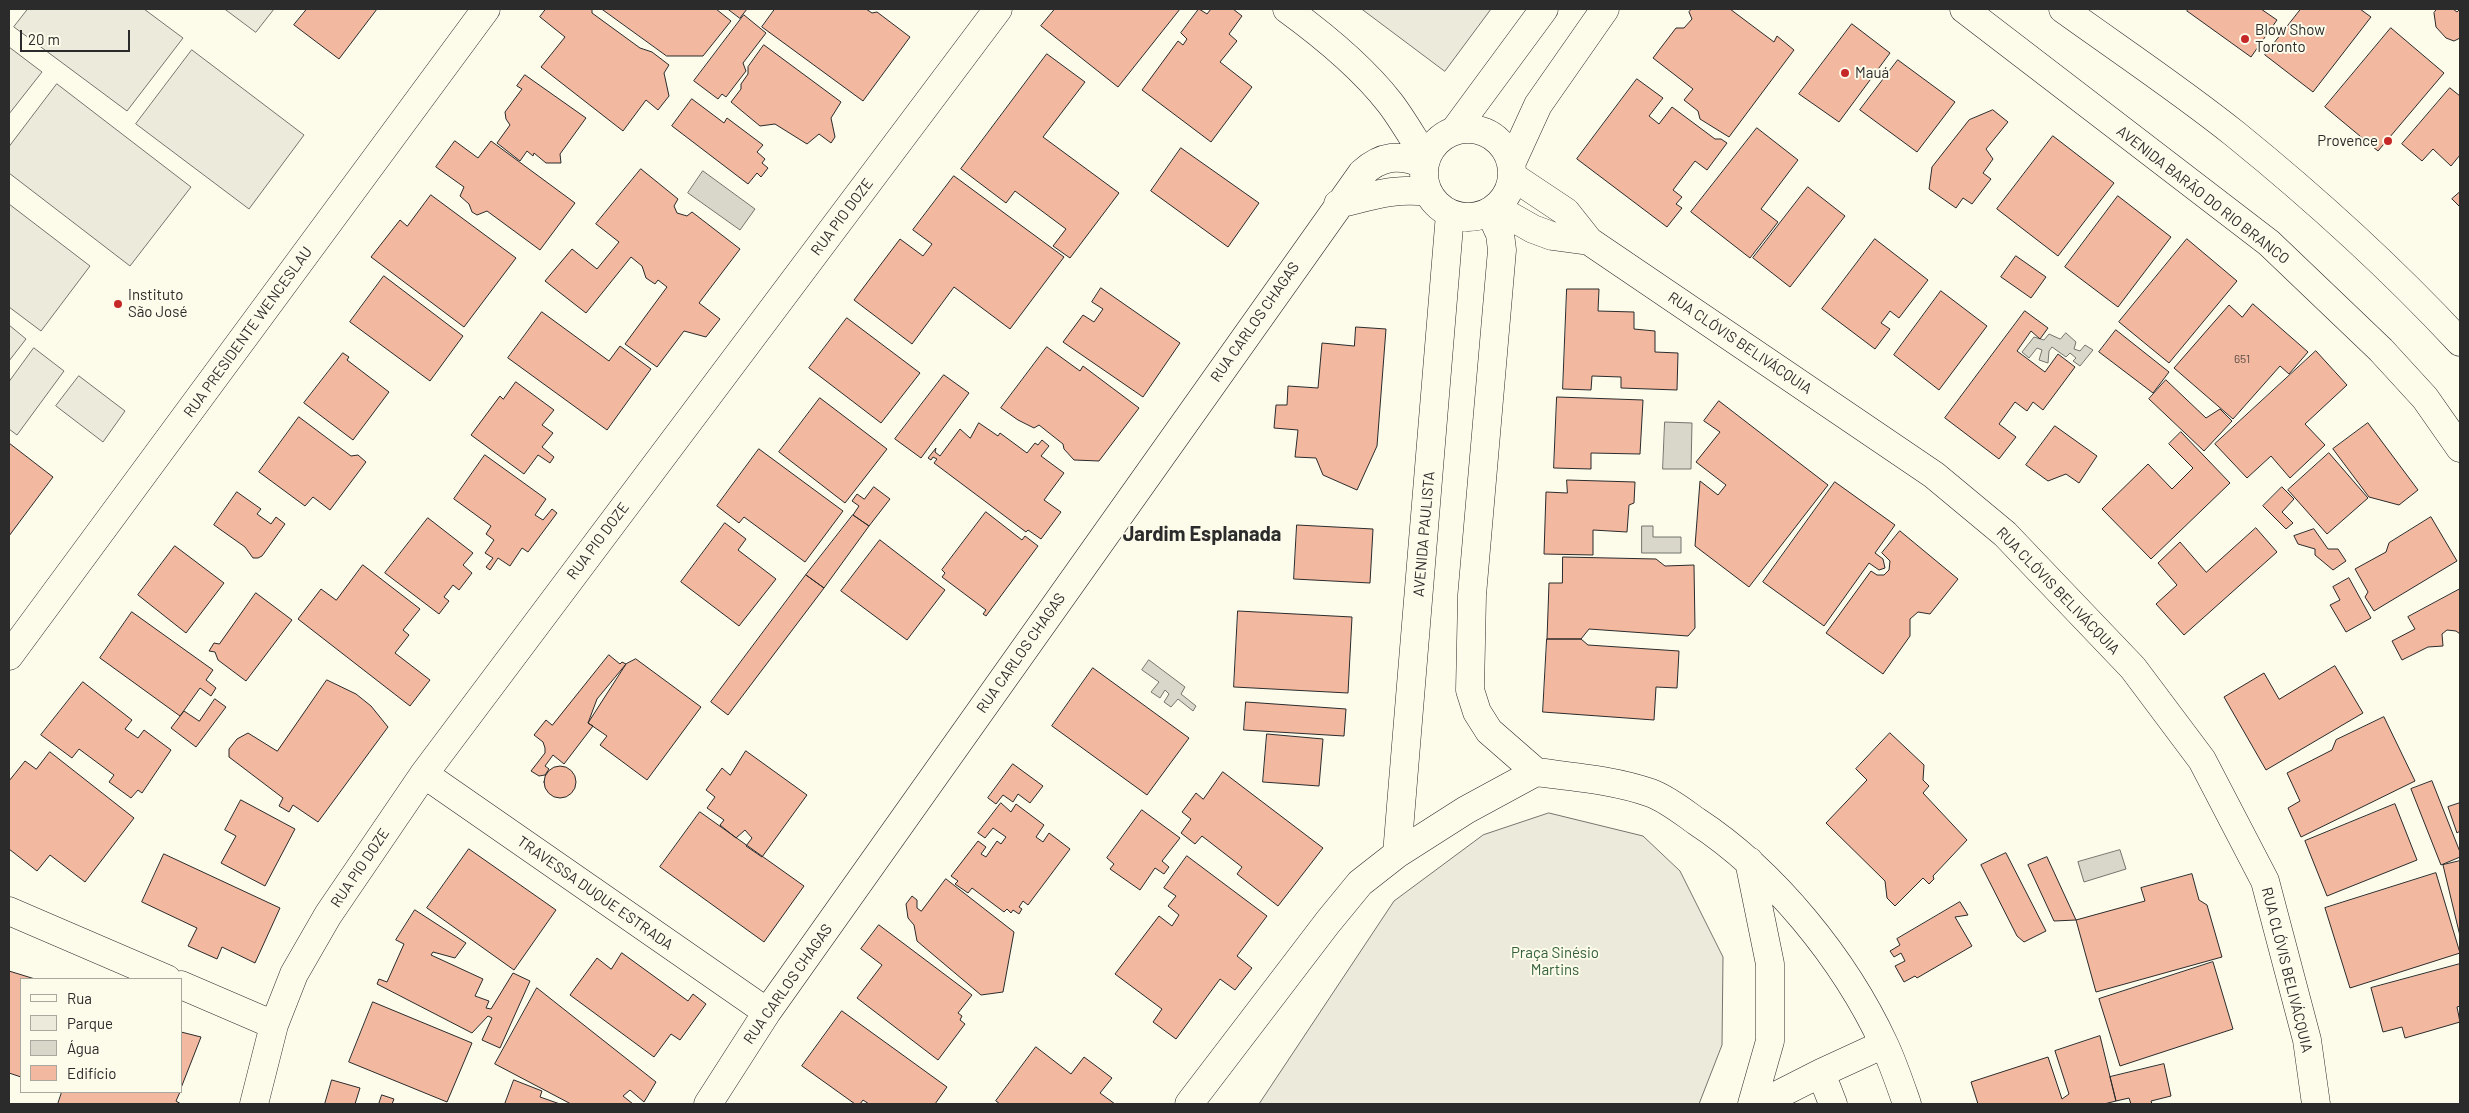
<!DOCTYPE html>
<html>
<head>
<meta charset="utf-8">
<style>
	body { margin:0 }
	#map { position:relative; width:2469px; height:1113px; overflow:hidden; background:#fdfbea; font-family:Barlow,sans-serif }
	canvas { display:block }
	.frame { position:absolute; inset:0; border:10px solid #2b2b2b; pointer-events:none }
	.legend { position:absolute; left:20px; top:978px; width:162px; height:115px; box-sizing:border-box; background:#fdfbea; border:1px solid #a9a89e; margin:0; padding:6px 9px; list-style:none; font-size:15px; color:#2b2b2b }
	.legend li { display:flex; align-items:center; gap:10px; height:25px }
	.legend b { width:25px; border:1px solid #a9a89e }
	.scale { position:absolute; left:20px; top:30px; width:110px; height:22px; box-sizing:border-box; border:2px solid #2b2b2b; border-top:0; padding-left:6px; font-size:15px; line-height:18px; white-space:nowrap; color:#2b2b2b; -webkit-text-stroke:4px #fdfbea; paint-order:stroke }
</style>
</head>
<body>
<div id="map">
<canvas width="2469" height="1113"></canvas>
<div class="frame"></div>
<ul class="legend">
<li><b style="height:6px;background:#fdfbea"></b>Rua</li>
<li><b style="height:14px;background:#ecebdb"></b>Parque</li>
<li><b style="height:14px;background:#d8d7c9"></b>Água</li>
<li><b style="height:14px;background:#f2b8a0"></b>Edifício</li>
</ul>
<div class="scale">20 m</div>
</div>
<script>
const ctx = document.querySelector('canvas').getContext('2d');
ctx.lineJoin = 'round';
function paint(path, color) { ctx.fillStyle = color; ctx.fill(path, 'evenodd'); }
function trace(path, color, width, dash) { ctx.strokeStyle = color; ctx.lineWidth = width; ctx.lineCap = dash ? 'butt' : 'round'; ctx.setLineDash(dash || []); ctx.stroke(path); }
function write(font, color, halo, rows, align = 'center') {
  ctx.font = font + ' Barlow,sans-serif'; ctx.lineWidth = 4; ctx.setLineDash([]); ctx.textBaseline = 'middle'; ctx.strokeStyle = halo; ctx.fillStyle = color; for (const [text, x, y, turn = 0] of rows) {
    ctx.save(); ctx.translate(x, y); ctx.rotate((+turn || 0) * Math.PI / 180); ctx.textAlign = isNaN(turn) ? turn : align; if (halo) ctx.strokeText(text, 0, 0); ctx.fillText(text, 0, 0); ctx.restore();
  }
}
const green = new Path2D(`
	M28 9H144L183 38 127 111 14 27Z
	M225 9H274L256 32Z
	M9 47 42 72 9 114Z
	M192 50 304 135 249 209 136 124Z
	M57 84 191 187 130 266 9 173V147Z
	M9 204 90 266 41 331 9 307Z
	M9 325 26 339 9 361Z
	M34 348 64 371 17 435 9 429V382Z
	M79 376 125 411 103 442 56 406Z
	M1549 813 1643 836 1680 871 1723 957 1722 1045 1699 1104H1259L1394 901 1483 835Z`);
const parking = new Path2D(`
	M1362 9H1491L1445 71Z`);
const water = new Path2D(`
	M703 171 755 209 740 230 688 193Z
	M2066 333 2076 342 2074 349 2080 351 2085 345 2093 350 2080 366 2073 361 2076 358 2070 353 2066 357 2052 347 2049 351 2048 363 2039 360 2042 350 2037 348 2029 358 2022 352 2034 337 2044 340 2049 334 2060 339Z
	M1665 422 1692 423 1691 469H1663Z
	M1642 526H1653V537H1681V553H1642Z
	M1149 660 1185 687 1181 694 1196 706 1193 711 1178 699 1171 707 1164 702 1169 694 1165 690 1160 698 1151 692 1159 682 1142 670Z
	M2120 850 2126 869 2084 882 2078 862Z`);
const building = new Path2D(`
	M307 9H377L339 59 294 25Z
	M546 9H592V13L640 48 652 52 669 65 664 73 669 96 658 110 646 100 623 131 541 67 565 37 540 17Z
	M602 9H716L731 21 703 56H667Z
	M728 9H747L740 18Z
	M775 9H866L872 13 877 12 910 37 863 101 762 27Z
	M1055 9H1180L1118 87 1041 26Z
	M1199 9 1207 14 1211 9H1233L1242 16 1229 34 1237 41 1220 62 1252 87 1211 142 1142 90 1178 41 1183 45 1187 39 1181 33Z
	M1692 9H1730L1774 42 1777 36 1794 50 1729 137 1700 119 1698 111 1684 100 1693 89 1653 58 1676 28H1684L1692 19 1689 12Z
	M2189 9H2261L2277 20 2251 57 2187 11Z
	M2301 9H2360L2371 17 2313 92 2265 55Z
	M2437 9H2453L2457 12 2460 9V38L2454 41 2446 38 2436 27 2434 13Z
	M744 15 766 33 743 63 746 71 726 97 722 94 718 99 694 81Z
	M1852 24 1890 53 1839 122 1799 94Z
	M2391 28 2444 73 2378 151 2325 107Z
	M764 45 841 102 831 118 835 137 831 143 819 134 807 144 775 124 760 126 731 102 741 89V84L748 74V67Z
	M1047 54 1085 82 1043 137 1119 193 1070 258 1053 246 1066 229 1015 191 1006 203 961 169Z
	M1898 60 1955 102 1917 152 1860 110Z
	M525 75 586 118 560 154 561 163H546L534 153 533 156 527 151 520 161 497 143 510 125 506 119 505 112 522 89 517 86Z
	M1637 79 1663 98 1649 116 1659 124 1672 107 1715 139H1721L1727 143 1707 170 1695 161 1673 190 1682 197 1676 204 1682 208 1667 227 1577 159Z
	M2450 88 2460 96V155L2451 166 2433 149 2422 161 2402 144Z
	M692 99 724 123 727 118 763 145 757 152 765 159 762 163 768 168 761 177 757 173 748 184 672 126Z
	M1993 110 2008 122 1986 149 1993 159 1983 173 1991 179 1972 204 1963 198 1956 208 1929 189 1932 167 1969 120Z
	M1757 128 1798 160 1761 209 1778 222 1750 258 1691 212Z
	M2053 136 2114 183 2058 256 1997 209Z
	M455 141 478 158 491 141 575 203 540 250 487 211 477 215 472 212 469 204 460 196 464 187 436 167Z
	M1181 148 1259 203 1228 247 1151 191Z
	M641 169 678 199 674 206 677 213 687 216 692 212 740 249 699 303 720 319 706 337 684 331 657 367 625 344 667 287 658 280 655 284 646 278 642 266 631 257 586 313 545 281 572 249 597 269 619 242 596 224Z
	M954 176 1064 257 1010 329 954 287 912 344 854 300 900 239 923 256 932 244 913 230Z
	M1808 187 1845 216 1790 287 1753 258Z
	M2460 192V207L2452 199Z
	M431 195 516 258 464 327 371 257 400 220 407 226Z
	M2118 196 2171 237 2118 307 2065 267Z
	M1875 239 1928 280 1899 318 1890 311 1881 323 1890 329 1875 349 1822 309Z
	M2187 239 2237 281 2169 363 2119 322Z
	M2016 256 2046 277 2031 298 2001 277Z
	M384 276 463 336 430 381 350 322Z
	M1101 288 1180 343 1143 397 1063 342 1083 315 1094 322 1103 309 1092 302Z
	M1567 289H1599L1598 311 1634 312V329L1655 331V352L1678 353 1677 390 1621 388V377L1592 376 1591 390 1563 389Z
	M1941 291 1987 326 1939 390 1894 355Z
	M2253 304 2308 352 2289 374 2280 366 2233 419 2174 368 2229 305 2242 317Z
	M2025 311 2048 328 2040 339 2031 331 2017 351 2045 372 2058 354 2075 367 2043 410 2033 402 2027 411 2015 402 1999 424 2016 437 1999 459 1945 418Z
	M542 312 609 361 620 346 651 369 607 430 508 358Z
	M847 318 920 373 881 423 809 368Z
	M1356 327 1386 329 1377 446 1357 490 1323 475 1316 458 1295 457 1298 430 1274 428 1276 405H1287L1288 386 1318 388 1322 343 1354 346Z
	M2116 330 2169 372 2153 393 2099 352Z
	M1047 347 1080 371 1083 366 1139 408 1099 461 1074 460 1064 449 1063 444 1039 425 1034 428 1018 420 1001 408Z
	M2316 351 2347 385 2305 424 2325 445 2290 478 2271 456 2247 478 2215 444Z
	M343 353 349 357 347 360 389 392 353 440 304 403Z
	M944 375 969 393 921 458 895 439Z
	M2166 380 2206 418 2220 409 2232 421 2204 451 2149 399Z
	M516 382 554 410 542 425 553 433 542 447 554 457 550 463 538 455 524 474 471 435 500 396 503 399Z
	M1557 397 1643 400 1640 454 1591 453V469L1554 468Z
	M820 398 887 449 845 503 779 452Z
	M1719 401 1828 485 1749 587 1695 546 1700 481 1718 495 1726 485 1696 462 1720 432 1704 421Z
	M299 417 351 456 358 455 366 462 330 510 313 497 305 506 259 472Z
	M979 423 998 436 1000 433 1027 453 1035 443 1038 445 1042 440 1049 446 1041 456 1064 473 1044 500 1061 512 1041 539 1028 530 1026 532 934 463 937 459 933 457 931 460 928 458 936 448 935 452 940 456 960 429 970 438Z
	M2368 423 2418 490 2399 505 2369 497 2333 449Z
	M2055 426 2097 456 2079 483 2066 474 2048 481 2026 465Z
	M2181 432 2230 483 2151 559 2102 509 2148 464 2172 489 2193 468 2169 444Z
	M9 443 53 477 9 536Z
	M759 449 843 511 805 562 744 517 739 523 717 506Z
	M2329 453 2368 498 2327 534 2288 490Z
	M485 455 546 499 535 515 543 520 552 509 557 513 528 552 522 548 510 566 498 558 490 570 486 567 493 558 485 553 494 540 486 534 491 526 454 499Z
	M1567 480 1635 482 1634 503 1629 505 1627 532 1593 530V555L1544 554 1546 492 1567 493Z
	M1835 482 1895 525 1875 553 1883 559 1885 568 1879 570 1869 563 1824 626 1763 582Z
	M874 487 890 499 869 526 853 515 859 506 852 501 857 494 864 499Z
	M2282 487 2294 499 2282 512 2293 523 2286 529 2263 506Z
	M237 492 261 509 257 514 271 524 276 517 285 524 262 556 258 558H253L245 547 214 525Z
	M986 512 1022 540 1025 536 1038 546 986 616 983 614 986 610 942 577 945 573 942 570Z
	M853 515 869 526 824 588 806 575Z
	M2431 517 2457 561 2374 611 2365 597 2368 592 2355 569 2386 552 2389 543Z
	M428 518 473 553 463 565 472 573 459 590 453 585 444 597 449 601 439 614 385 573Z
	M725 523 746 539 738 550 776 579 739 626 681 582Z
	M1297 525 1373 529 1370 583 1294 579Z
	M2256 528 2277 552 2184 635 2156 604 2177 585 2158 563 2180 542 2206 572Z
	M2314 529 2328 549H2338L2346 561 2333 570 2315 555V549L2298 544 2294 536Z
	M1900 531 1958 579 1930 614 1918 612 1910 619V636L1883 674 1826 633 1871 571 1877 575H1884L1889 570 1890 561 1882 553Z
	M880 540 945 590 907 640 841 591Z
	M175 546 224 583 186 633 138 595Z
	M1563 557 1656 559 1665 566 1694 565 1695 628 1688 636 1589 629 1581 639H1547L1549 583H1562Z
	M363 565 420 609 403 630 409 635 395 653 430 680 410 706 298 619 321 589 336 600Z
	M806 575 824 588 728 715 711 702Z
	M2349 578 2371 618 2346 632 2330 605 2340 600 2333 587Z
	M2460 589V634L2456 631 2447 630 2442 634 2443 646 2428 647 2402 660 2392 641 2415 629 2408 617Z
	M256 593 292 620 246 681 218 660 215 652 209 651 214 643 219 644Z
	M1238 611 1352 617 1348 693 1234 687Z
	M132 612 213 670 206 680 216 688 211 696 200 688 180 716 100 658Z
	M1547 639H1581L1588 645 1679 651 1677 688 1656 687 1654 720 1543 712Z
	M609 655 620 664 622 662 626 664 597 699 588 723 593 726 564 764 553 755 545 766 549 769 545 775 539 776 531 771 545 753V748L543 742 534 735 546 720 552 725Z
	M636 659 701 707 647 780 600 745 607 736 588 723 626 664Z
	M2335 666 2363 713 2266 770 2224 697 2264 673 2279 699Z
	M1093 668 1189 738 1147 795 1052 726Z
	M327 680 356 694 371 706 388 727 318 822 293 805 289 812 279 806 283 798 229 757V749L237 739 248 733 277 751Z
	M83 682 132 720 125 729 138 738 144 730 171 750 142 793 138 790 131 798 109 782 114 775 79 749 72 758 41 735Z
	M215 699 226 707 196 747 171 728 184 711 199 721Z
	M1246 702 1346 709 1344 736 1244 730Z
	M2384 717 2415 781 2301 837 2288 808 2300 801 2287 773 2332 750 2336 740Z
	M1890 733 1924 765 1923 780 1929 786 1923 793 1967 840 1933 876 1934 879 1929 884 1923 878 1895 906 1887 898 1885 881 1826 823 1867 780 1856 769Z
	M1267 734 1323 739 1319 786 1263 782Z
	M746 751 807 795 762 857 746 846 752 838 745 830 736 838 720 825 724 820 707 808 715 797 706 790 722 768 730 775Z
	M50 752 134 818 85 882 50 855 37 871 9 849V781L25 761 36 769Z
	M1013 764 1043 786 1030 803 1018 794 1013 802 1003 795 996 804 988 798Z
	M544 782a16 16 0 1 1 32 0a16 16 0 1 1-32 0Z
	M1223 772 1323 848 1278 906 1237 874 1242 867 1202 836 1195 844 1181 833 1191 819 1182 812 1196 793 1203 799Z
	M2432 781 2460 852V857L2441 865 2411 789Z
	M241 800 295 829 265 886 221 863 236 836 225 830Z
	M1001 803 1011 812 1016 804 1044 825 1036 837 1043 842 1049 833 1070 849 1028 905 1023 901 1019 907 1022 909 1019 914 1013 910 1011 913 1007 909 1004 912 972 888 968 893 955 884 958 881 951 876 978 841 986 847 981 854 986 857 997 841 1001 844 1006 837 993 828 985 838 978 833Z
	M2460 803V831L2457 833 2448 807Z
	M2395 804 2417 860 2327 896 2305 841Z
	M1142 810 1180 838 1162 861 1169 867 1164 874 1155 868 1140 890 1110 869 1114 864 1107 858Z
	M700 812 804 886 764 942 660 867Z
	M469 849 556 910 514 970 427 908Z
	M2006 853 2046 931 2024 942 2017 936 1981 865Z
	M164 854 280 908 255 963 222 947 217 959 188 946 197 928 142 902Z
	M1187 856 1267 916 1237 956 1252 968 1235 990 1220 979 1176 1039 1153 1022 1162 1009 1115 974 1159 916 1172 926 1179 915 1168 906 1176 896 1164 888Z
	M2047 857 2076 920 2054 921 2028 865Z
	M2460 861V936L2443 865Z
	M2436 873 2460 953 2350 988 2325 908Z
	M2192 874 2199 900 2207 905 2222 957 2096 992 2076 920 2145 901 2141 888Z
	M946 879 1014 932 1003 992 981 995 917 941 914 925 908 918 906 904 912 896 917 900V908L921 911Z
	M1960 902 1968 915 1955 917 1972 946 1917 978 1915 976 1904 982 1895 966 1905 961 1901 953 1894 957 1890 951 1900 945 1897 939Z
	M415 910 466 943 455 958 433 952 431 955 483 979 475 996 489 1001 486 1008 491 1009 513 973 530 981 500 1048 482 1040 492 1018 488 1016 472 1033 377 984 379 979 387 982 404 944 396 940Z
	M879 925 972 995 958 1013 962 1016 960 1020 965 1024 938 1060 857 998 882 965 861 949Z
	M622 953 688 1001 693 994 706 1004 680 1040 671 1034 654 1057 570 995 597 958 611 969Z
	M2213 962 2233 1029 2120 1066 2099 999Z
	M2460 964V1006L2457 1007 2460 1022 2405 1038 2402 1027 2383 1032 2371 988Z
	M9 971 35 979H21V1077L9 1073Z
	M537 988 656 1082 644 1102 630 1090 623 1096 633 1104H571L495 1064Z
	M373 1002 472 1043 447 1102 349 1062Z
	M842 1011 947 1087 935 1104H869L863 1100 860 1104H855L802 1066Z
	M181 1032 201 1037 181 1088Z
	M2100 1036 2116 1101 2104 1104H1978L1971 1082 2048 1057 2062 1099 2069 1094 2055 1051Z
	M1036 1047 1071 1074 1084 1057 1112 1078 1100 1093 1115 1104H1000L996 1101Z
	M2164 1064 2171 1096 2151 1101 2152 1104H2131L2129 1098 2116 1101 2110 1077Z
	M332 1080 360 1088 355 1104H325Z
	M514 1080 542 1091 540 1097 560 1104H505Z
	M62 1092H180L176 1101 181 1104H58Z
	M382 1095 394 1099 392 1104H379Z`);
const minor = new Path2D(`
	M1287 9C1324 36 1362 67 1390 103 1403 120 1414 140 1426 158
	M1424 173a44 44 0 1 1 88 0a44 44 0 1 1-88 0Z
	M1454 131 1544 9
	M1511 164 1538 105 1605 9
	M1512 176 1566 212 1589 241 1934 475 2005 534 2133 668 2202 760 2265 881 2307 1040 2316 1104
	M1338 204C1368 197 1397 187 1427 192
	M1496 208 1533 229 1552 236 1589 241
	M1490 212 1500 234 1502 250 1472 595 1470 690 1477 712 1489 731 1536 772
	M9 656 486 9
	M1536 772C1574 777 1614 780 1651 793 1667 799 1682 811 1696 821 1774 872 1845 960 1884 1044 1893 1063 1900 1084 1907 1104
	M424 774 767 1012
	M1397 854 1450 214
	M1749 861 1770 964V1041L1752 1104
	M9 911 167 979
	M181 985 274 1025
	M254 1104 274 1025 294 974 328 915 424 774 998 9
	M708 1104 767 1012 1362 173C1382 155 1399 154 1424 164
	M1189 1104 1328 922 1360 883 1397 854 1466 810 1536 772
	M1760 1104 1821 1073
	M1833 1104 1821 1073 1884 1044`);
const major = new Path2D(`
	M1964 9 2269 243 2381 350 2425 398 2460 448
	M2063 9C2120 50 2180 90 2235 134 2314 198 2390 267 2460 342`);
const markers = [
	[2245,39,5,"#c62828"],
	[1845,73,5,"#c62828"],
	[2388,141,5,"#c62828"],
	[118,304,5,"#c62828"]
];
const numberNames = [
	["651",2242,359]
];
const poiNames = [
	["Blow Show",2255,30],
	["Toronto",2255,47],
	["Mauá",1855,73],
	["Provence",2378,141,"right"],
	["Instituto",128,295],
	["São José",128,312]
];
const streetNames = [
	["AVENIDA BARÃO DO RIO BRANCO",2203,195,38],
	["RUA PIO DOZE",842,217,-53],
	["RUA CARLOS CHAGAS",1255,322,-55],
	["RUA PRESIDENTE WENCESLAU",248,332,-54],
	["RUA CLÓVIS BELIVÁCQUIA",1740,343,34],
	["AVENIDA PAULISTA",1424,534,-85],
	["RUA PIO DOZE",598,541,-53],
	["RUA CLÓVIS BELIVÁCQUIA",2058,591,46],
	["RUA CARLOS CHAGAS",1021,653,-55],
	["RUA PIO DOZE",360,868,-56],
	["TRAVESSA DUQUE ESTRADA",595,893,35],
	["RUA CLÓVIS BELIVÁCQUIA",2287,970,76],
	["RUA CARLOS CHAGAS",788,984,-55]
];
const parkNames = [
	["Praça Sinésio",1555,953],
	["Martins",1555,970]
];
const districtNames = [
	["Jardim Esplanada",1202,534]
];
paint(green, '#ecebdb');
trace(green, '#74746e', 1);
paint(parking, '#eceadb');
trace(parking, '#74746e', 1);
paint(water, '#d8d7c9');
trace(water, '#74746e', 1);
paint(building, '#f2b8a0');
trace(building, '#2b2b2b', 1);
trace(minor, '#2b2b2b', 29);
trace(major, '#2b2b2b', 29);
trace(minor, '#fdfbea', 28);
trace(major, '#fdfbea', 28);
for (const [x, y, r, color] of markers) { const dot = new Path2D(); dot.arc(x, y, r, 0, 2 * Math.PI); ctx.fillStyle = color; ctx.fill(dot); trace(dot, '#fdfbea', 2); }
write('12px', '#5d4e48', null, numberNames);
write('15px', '#2b2b2b', '#fdfbea', poiNames, 'left');
write('15px', '#2b2b2b', '#fdfbea', streetNames);
write('15px', '#34623c', '#fdfbea', parkNames);
write('bold 20px', '#2b2b2b', '#fdfbea', districtNames);
</script>
</body>
</html>
